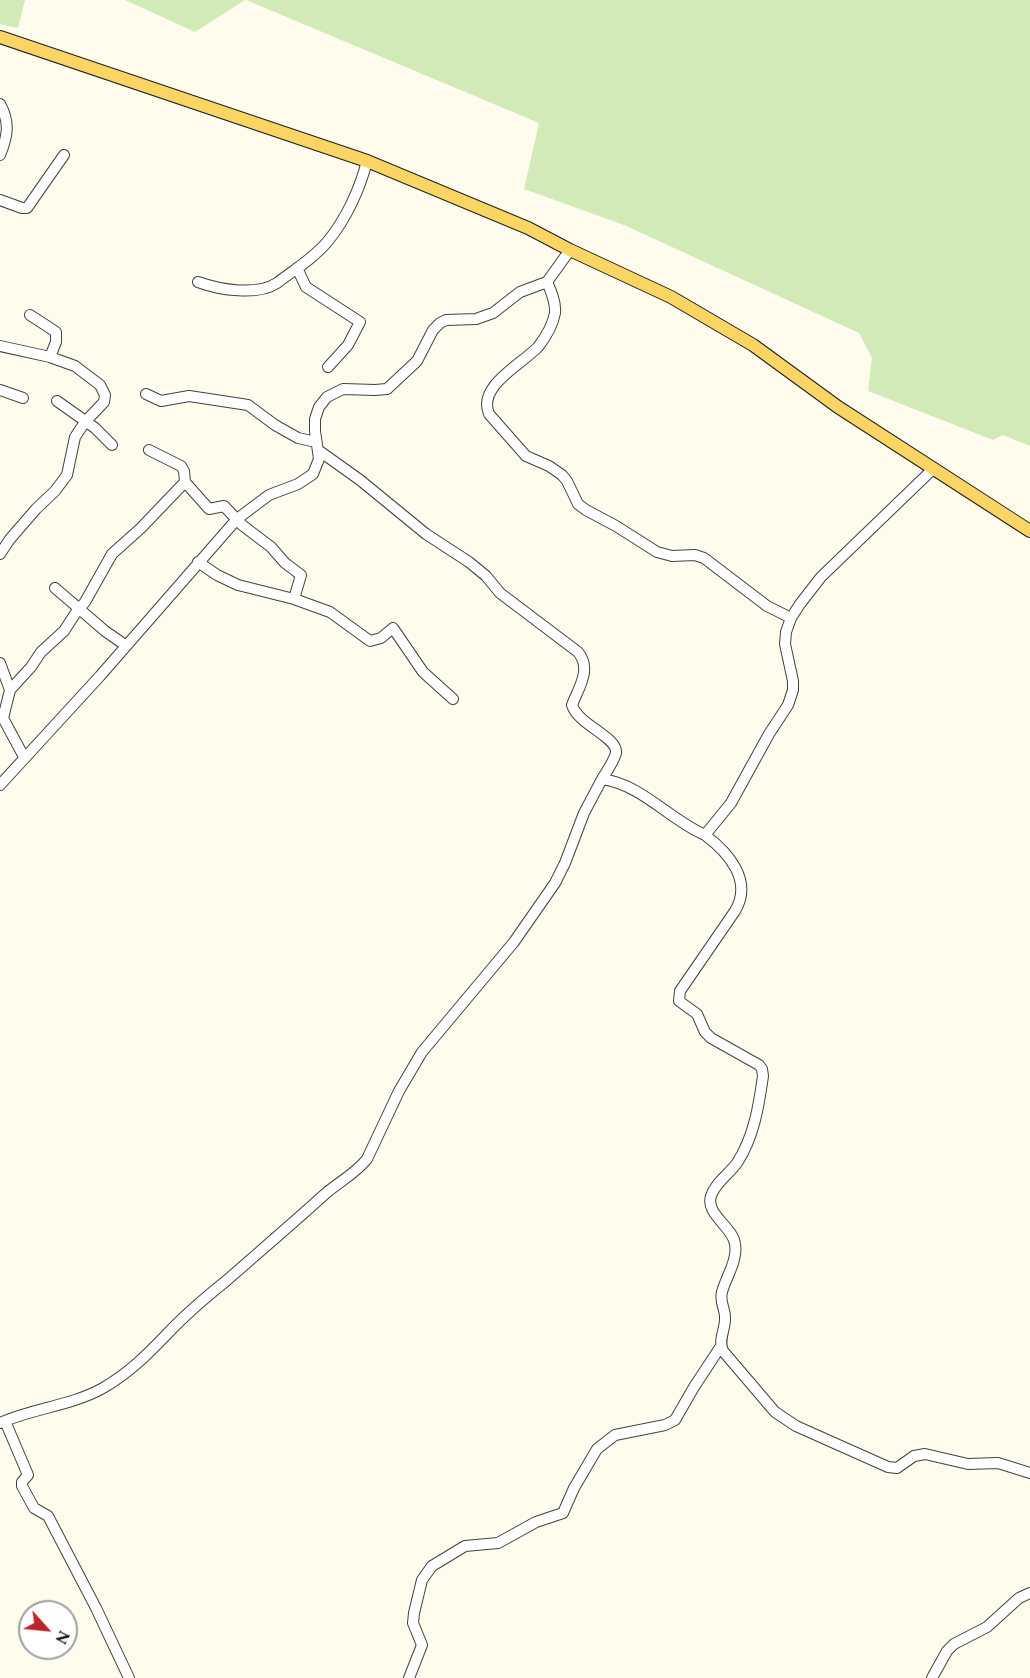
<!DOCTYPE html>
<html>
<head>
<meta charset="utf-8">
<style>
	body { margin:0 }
	#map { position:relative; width:1030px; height:1678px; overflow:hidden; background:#fffcee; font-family:Spectral,serif }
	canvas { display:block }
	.north { position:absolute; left:18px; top:1600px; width:60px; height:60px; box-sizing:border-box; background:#fff; border:2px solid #9f9f9f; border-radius:50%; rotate:117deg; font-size:16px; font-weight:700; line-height:24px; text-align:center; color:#0e0e0e }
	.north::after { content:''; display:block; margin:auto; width:21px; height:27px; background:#bf242b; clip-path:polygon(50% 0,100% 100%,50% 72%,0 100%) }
</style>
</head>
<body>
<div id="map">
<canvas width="1030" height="1678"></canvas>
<div class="north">N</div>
</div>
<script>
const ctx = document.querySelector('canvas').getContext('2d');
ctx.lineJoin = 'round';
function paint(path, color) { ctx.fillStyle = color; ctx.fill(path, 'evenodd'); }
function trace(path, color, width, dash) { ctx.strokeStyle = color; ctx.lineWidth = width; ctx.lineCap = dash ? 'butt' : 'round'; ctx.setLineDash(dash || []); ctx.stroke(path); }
const green = new Path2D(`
	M0 0H25L18 28 0 24Z
	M125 0H245L195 32Z
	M246 0H1030V446L1003 435 993 440 868 391 872 358 859 333 624 225 524 189 539 123Z`);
const minor = new Path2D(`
	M0 104C10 122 8 136 0 155
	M0 200 22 208H27L64 155
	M297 268 306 287 360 322 348 345 328 367
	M198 282C220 290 257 296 277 283 294 270 314 258 328 241 346 219 360 189 367 161
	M547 282C551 291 556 302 555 313 553 324 545 338 538 347 522 364 477 386 489 414L526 456 549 466 562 475 567 481 578 504 586 510 616 526 657 552 672 556 695 555 704 558 767 606 791 618
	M30 315 56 332V342L50 357
	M0 346 50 357 75 366 100 385 105 395 104 402 85 422 75 437 67 475 55 491 36 509 10 539 0 554
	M0 390 23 398
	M146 394 161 401 189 396 248 405 275 425 298 438 316 442
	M57 401 95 428 112 445
	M318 450 360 480 426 534 469 562 486 576 500 593 578 652C592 669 579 687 572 705 578 725 618 737 616 753 614 761 607 771 602 779
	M185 482 209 509 224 506 242 525 271 547 285 563 301 575 294 599
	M198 562 217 575 238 585 294 599 330 612 370 641 381 638 393 628 423 672 453 699
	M55 588 105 631 125 645
	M0 663 10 690
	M24 757 3 718 10 690 31 667 41 652 64 631 75 614 85 602 112 554 141 528 185 482 184 471 181 466 149 450
	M0 785 100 676 237 519 269 495 298 484 313 474 319 459 315 431V419L319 407 327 397 343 389 375 390 387 389 417 361 433 330 440 323 446 320 476 319 493 313 520 292 547 282 570 250
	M705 835C729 853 753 881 735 911L680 991 679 1001 697 1014 705 1032 711 1038 759 1065 762 1069 763 1076C759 1105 754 1137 737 1163 729 1174 715 1183 711 1196 705 1214 733 1227 735 1244 738 1260 726 1277 722 1292 719 1302 726 1310 725 1319 725 1330 718 1340 723 1351L775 1412 796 1426 888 1467 897 1468 914 1456 925 1454 968 1464 998 1463 1030 1473
	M5 1421 28 1475 22 1482V1486L34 1508 48 1516 96 1608 129 1678
	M0 1423C33 1408 71 1406 103 1388 129 1373 148 1354 168 1333 186 1314 206 1297 226 1281 259 1252 292 1224 325 1194 339 1182 355 1174 367 1159L399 1091 422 1052 514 942 555 883 565 863 584 813 602 779C643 785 668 819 705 835L731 803 769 734 788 705 793 690V681L785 644 786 632 791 618 800 604 821 577 934 468
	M409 1678 422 1645 413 1623 414 1613 422 1580 432 1566 465 1546 498 1543 536 1522 563 1513 574 1488 597 1449 615 1435 665 1425 675 1420 694 1387 721 1346
	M932 1678 947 1651 954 1644 987 1627 1019 1598 1030 1593`);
const major = new Path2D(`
	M0 37 367 161 528 228 570 250 671 297 753 345 838 407 1030 531`);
paint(green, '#d2eab8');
trace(minor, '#414141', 12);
trace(major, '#1f1f1f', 14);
trace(minor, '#fff', 10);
trace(major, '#fad564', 12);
</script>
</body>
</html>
